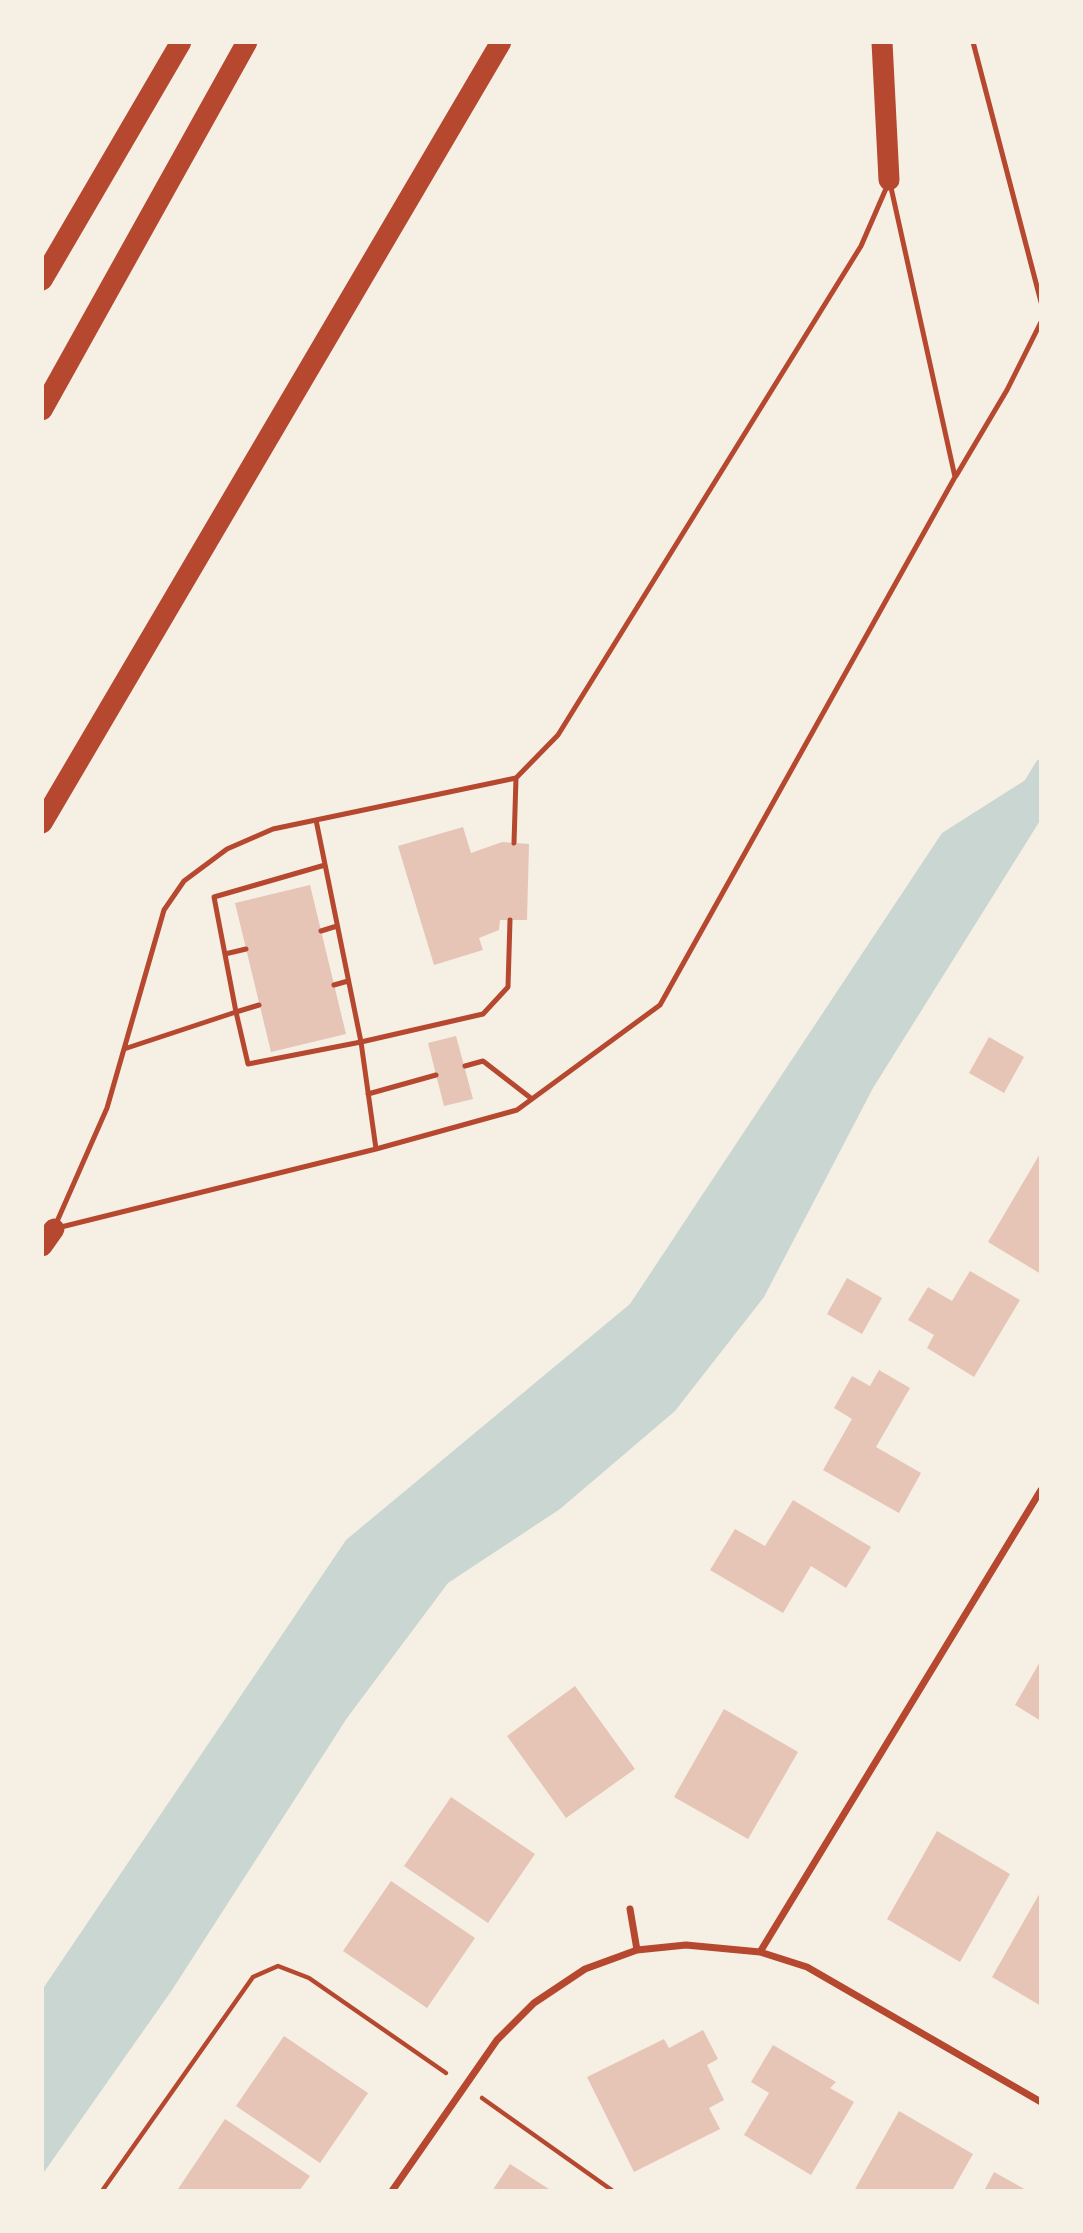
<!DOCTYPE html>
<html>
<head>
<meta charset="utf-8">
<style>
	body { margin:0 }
	#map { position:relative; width:1083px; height:2233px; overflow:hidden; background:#f6efe4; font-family:"Titillium Web",sans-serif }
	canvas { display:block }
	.frame { position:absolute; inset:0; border:44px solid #f6efe4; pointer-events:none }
</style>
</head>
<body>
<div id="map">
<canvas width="1083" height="2233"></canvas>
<div class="frame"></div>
</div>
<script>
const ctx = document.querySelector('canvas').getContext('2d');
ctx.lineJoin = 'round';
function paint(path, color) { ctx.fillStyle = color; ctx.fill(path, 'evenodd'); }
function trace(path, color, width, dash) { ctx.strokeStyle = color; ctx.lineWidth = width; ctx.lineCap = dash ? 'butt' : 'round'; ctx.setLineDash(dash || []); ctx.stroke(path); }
const water = new Path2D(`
	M1038 772 1041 784V819L873 1088 764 1297 675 1411 560 1509 448 1583 347 1718 172 1990 42 2175V1990L346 1540 630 1304 942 833Z`);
const stream = new Path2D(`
	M1029 785 1041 765`);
const building = new Path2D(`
	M463 827 471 853 502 842 529 844 527 920H500L499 930 479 938 483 950 434 965 398 846Z
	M310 885 346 1034 271 1052 235 903Z
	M456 1036 473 1099 444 1106 428 1043Z
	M989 1037 1024 1057 1004 1093 969 1073Z
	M1041 1152V1274L988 1242Z
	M970 1271 1020 1300 974 1377 927 1348 934 1335 908 1320 928 1287 952 1301Z
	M847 1278 882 1298 862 1334 827 1314Z
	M879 1370 910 1388 876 1447 921 1473 899 1513 823 1470 852 1419 834 1408 852 1376 870 1386Z
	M793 1500 871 1547 846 1588 811 1566 783 1613 710 1570 735 1529 765 1546Z
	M1041 1660V1721L1015 1705Z
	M575 1686 635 1769 566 1818 507 1736Z
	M724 1709 798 1752 748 1839 674 1797Z
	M451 1797 535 1854 488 1923 404 1866Z
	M937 1831 1010 1874 960 1962 887 1919Z
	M391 1881 475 1938 427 2008 343 1951Z
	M1041 1891V2006L992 1977Z
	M703 2030 718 2059 707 2065 724 2100 709 2108 720 2129 634 2172 587 2077 664 2039 669 2048Z
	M284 2036 368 2093 320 2163 236 2106Z
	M773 2045 836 2082 830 2088 854 2102 811 2175 744 2135 769 2093 751 2082Z
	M899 2111 973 2154 952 2191H854Z
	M225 2119 310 2176 299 2191 178 2189Z
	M510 2164 552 2191H492Z
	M994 2172 1028 2191H984Z`);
const path = new Path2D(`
	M482 2098 613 2191
	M102 2191 253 1977 278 1966 309 1978 446 2073`);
const service = new Path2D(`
	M973 42 1041 302
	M956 476 1007 390 1041 322
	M316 820 361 1042 376 1149
	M514 843 516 778
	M321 931 337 926
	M225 954 246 949
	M334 985 348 981
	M259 1005 236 1012 248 1064 361 1042 483 1014 508 987 510 920
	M124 1049 236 1012 214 897 325 865
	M465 1066 483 1061 532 1099
	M368 1094 436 1075
	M55 1226 107 1108 164 910 184 881 227 849 273 829 516 778 558 735 861 246 888 184
	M57 1228 376 1149 517 1110 660 1005 955 477 890 183`);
const minor = new Path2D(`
	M630 1909 637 1950
	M760 1952 1041 1490
	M392 2191 497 2040 534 2003 585 1969 637 1950 686 1945 760 1952 807 1967 1041 2102`);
const motorway = new Path2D(`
	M882 42 889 180
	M42 280 181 42
	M42 410 247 42
	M42 823 501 42
	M42 1246 54 1229`);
paint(water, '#c9d6d2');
trace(stream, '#c9d6d2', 12);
paint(building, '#e6c5b7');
trace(path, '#b5482f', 4.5);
trace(service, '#b5482f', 5);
trace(minor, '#b5482f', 7);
trace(motorway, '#b5482f', 21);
</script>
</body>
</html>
